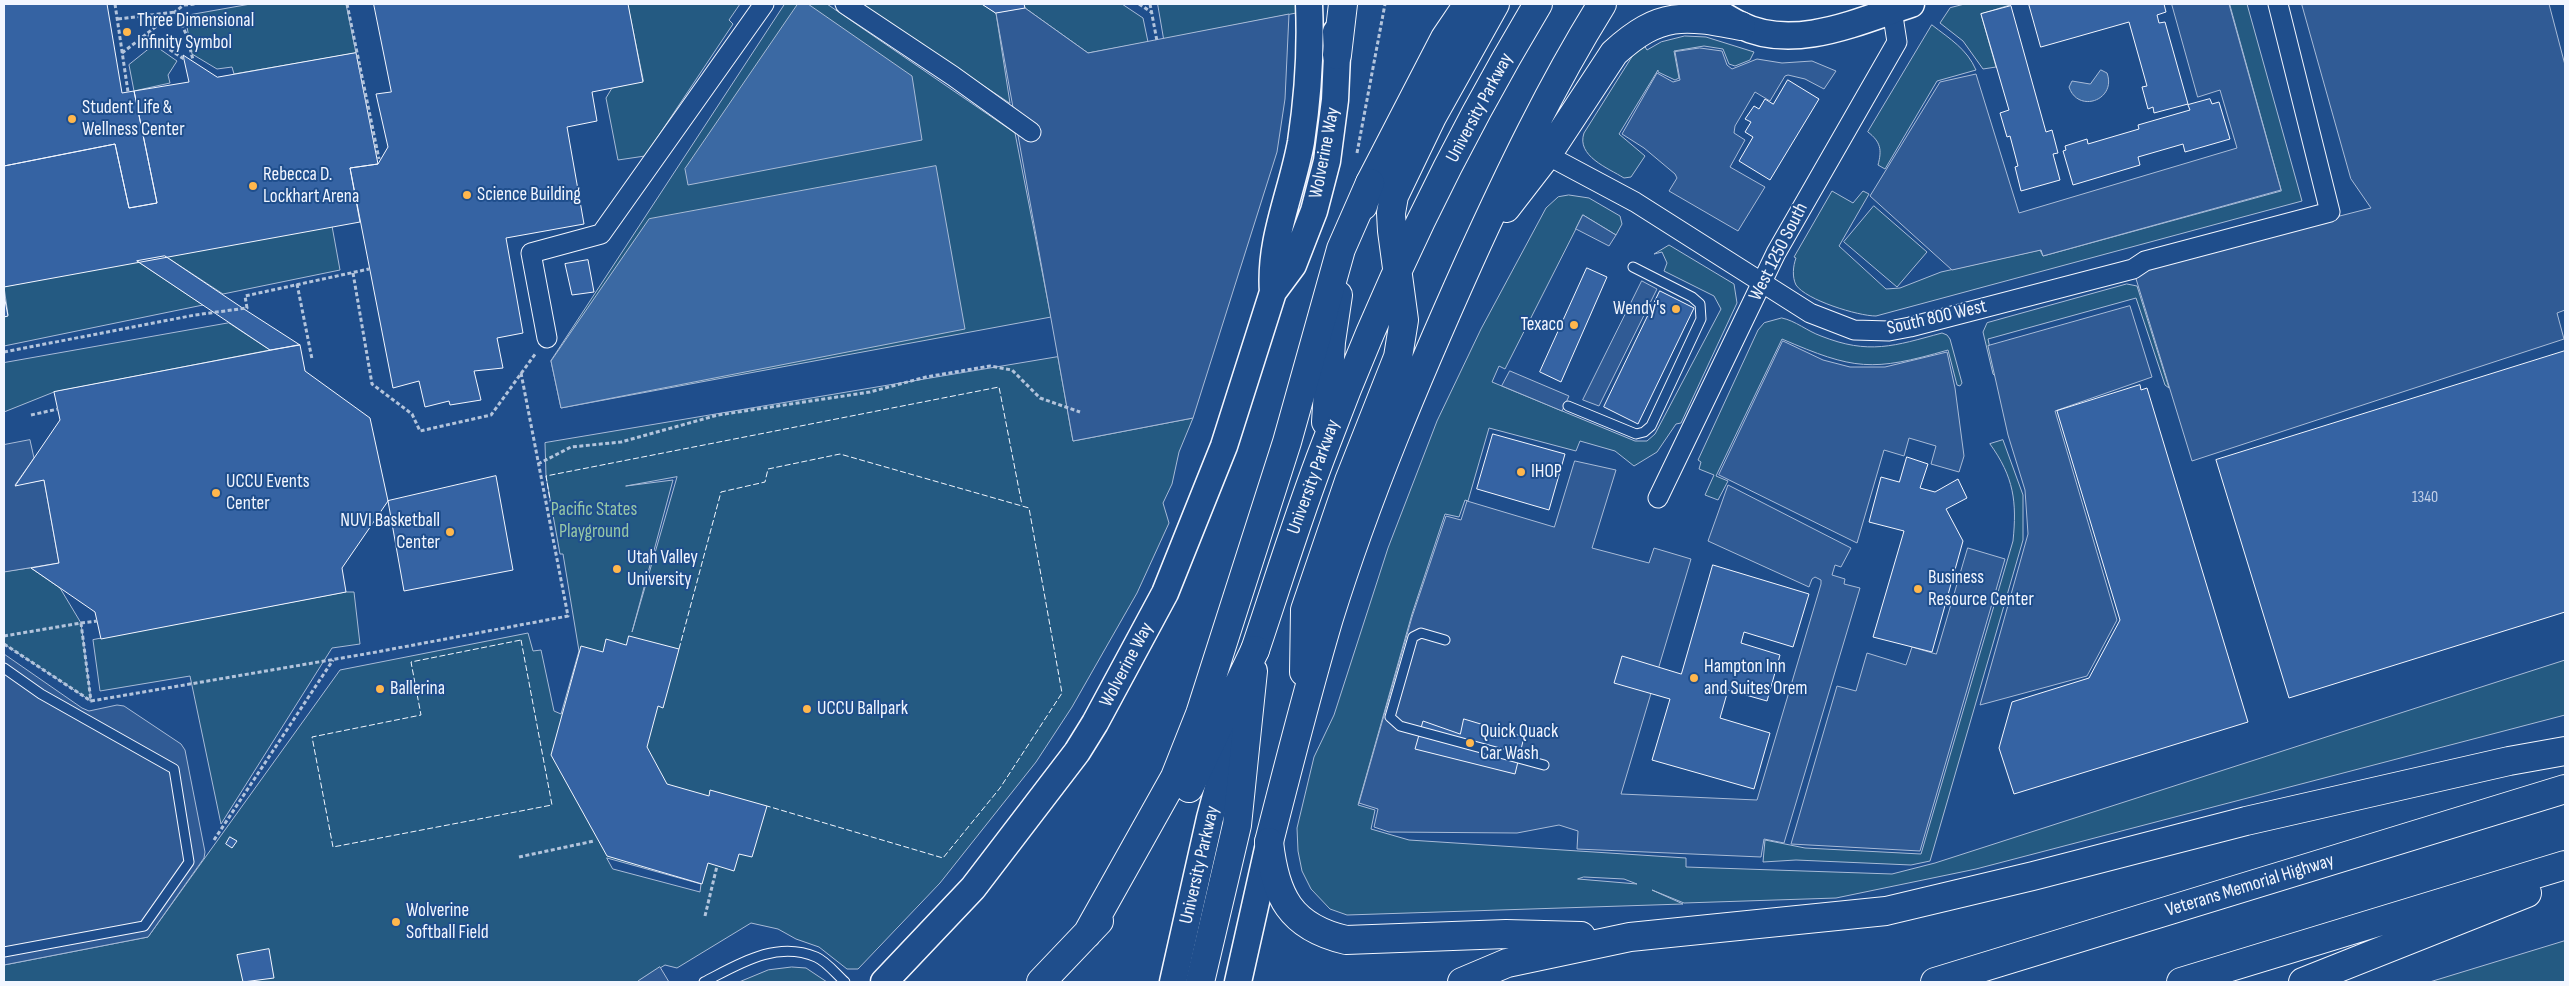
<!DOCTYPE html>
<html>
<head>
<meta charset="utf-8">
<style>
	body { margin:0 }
	#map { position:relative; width:2569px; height:986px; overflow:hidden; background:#1f4e8c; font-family:"Sofia Sans Condensed",sans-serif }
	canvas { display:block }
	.frame { position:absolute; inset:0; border:5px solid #f2f6ff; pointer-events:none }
</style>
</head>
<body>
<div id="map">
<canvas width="2569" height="986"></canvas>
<div class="frame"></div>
</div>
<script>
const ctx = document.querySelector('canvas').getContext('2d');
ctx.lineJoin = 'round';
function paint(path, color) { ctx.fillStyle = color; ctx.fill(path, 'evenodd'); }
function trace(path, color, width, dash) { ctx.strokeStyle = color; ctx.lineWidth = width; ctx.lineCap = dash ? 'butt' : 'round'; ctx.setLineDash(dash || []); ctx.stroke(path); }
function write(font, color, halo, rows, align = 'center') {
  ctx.font = font + ' "Sofia Sans Condensed",sans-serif'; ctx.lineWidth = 4; ctx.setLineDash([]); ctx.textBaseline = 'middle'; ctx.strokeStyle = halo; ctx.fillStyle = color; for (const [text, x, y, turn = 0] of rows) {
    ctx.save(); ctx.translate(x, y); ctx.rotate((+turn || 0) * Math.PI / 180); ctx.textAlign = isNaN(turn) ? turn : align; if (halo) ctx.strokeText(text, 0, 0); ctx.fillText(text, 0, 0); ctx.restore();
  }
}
const green = new Path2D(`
	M251 4H346L356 53 234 74 232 67 217 69 192 54 185 16Z
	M628 4H740L729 20 733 24 645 156 618 160 606 98 612 88 643 81Z
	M785 4H827L1015 133 1051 317 561 408 551 361Z
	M861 4H982L996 13 1010 103Z
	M1024 4H1122L1143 18 1148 42 1088 53 1025 8Z
	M1158 4H1296V13L1164 39Z
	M1965 4H2013L1981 14 1996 67 1983 69 1963 41 1940 23 1950 8Z
	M2230 4H2247L2302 201 1876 316C1858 316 1806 300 1796 285 1792 277 1793 266 1796 258L1794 257 1832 191 1853 203 1863 191 1869 194 1839 246 1886 289 1900 288 1941 272 2040 250 2043 256 2281 191Z
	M1932 25C1950 39 1967 49 1976 70L1937 81 1885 169 1878 165C1882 150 1881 142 1868 132Z
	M1685 36 1706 37 1754 52 1750 60 1735 66 1729 64 1723 49 1704 46 1674 51 1679 78 1675 80 1658 72V70L1619 134 1645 156 1631 177 1624 178C1608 168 1576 156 1584 133L1633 55 1644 45 1647 50 1661 42Z
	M154 45 177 61 168 75 170 83 134 91 129 65Z
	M1569 195 1589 198 1620 216 1622 224 1616 235 1583 215 1505 369 1499 366 1492 382 1635 441H1647L1655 434 1721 309 1714 296 1664 271 1667 263 1662 252 1654 254 1669 245 1734 284 1737 303 1681 423 1676 424 1657 452 1634 466 1615 451 1580 441 1576 451 1489 428 1468 501 1465 500 1459 517 1445 514 1412 614 1358 805 1375 810 1371 829 1409 840 1686 858V867L1892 874 1935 863 2565 660V715L1976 869 1836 898 1684 903 1652 890 1683 904 1347 915 1330 909 1311 889 1302 871 1298 851 1297 828 1314 757 1334 715 1388 548 1437 421 1481 329 1546 208 1558 197ZM1584 877 1624 879 1637 884 1578 879Z
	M1874 206 1927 252 1897 287 1844 242Z
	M332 226 340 270 223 294 165 256Z
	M137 261 203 305 4 346V317L8 315 4 287Z
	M2127 284 2137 286 2169 388 2165 385 2136 298 1988 339 1996 377 1993 374 1983 332 1987 323Z
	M1782 318C1796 321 1807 331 1821 336 1869 355 1894 346 1942 333L1947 335 1950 339 1962 383 1960 386 1957 385 1948 350C1872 372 1854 370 1782 339L1716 476 1728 481 1718 500 1705 495 1714 475 1699 469 1701 462 1698 460 1758 330 1764 323Z
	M229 323 270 350 54 392 4 412V363Z
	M1058 357 1073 441 1193 418 1179 452 1172 484 1163 503 1169 523 1137 593 1072 707 1036 762 940 883 858 969H847L819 947 796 939 778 929 751 923 677 968 665 965 637 982H4V965L148 937 340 670 528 633 533 651 541 650 554 711 561 714 579 651 563 554H560L546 476 545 443ZM677 477 632 632 673 480 626 486ZM607 858 701 884 700 892 613 869Z
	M2003 440 2023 495V540L1930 861 1911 865 1796 860 1763 862 1765 840 1805 848 1921 854 2013 541C2017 502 2014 477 1990 444Z
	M31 568 60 588 81 623 91 701 4 644V572Z
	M346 592H354L360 644 332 648 221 824 190 676 100 691 93 640Z
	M2565 941V982H2430Z
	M792 967 806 968 827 982H739L768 970Z`);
const parking = new Path2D(`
	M2172 4H2229L2281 190 2043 256 2041 250 1952 270 1870 196 1940 82 1976 74 2019 213 2237 148 2220 90 2198 97Z
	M2302 4H2549L2565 65V310L2557 313 2564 339 2192 461 2133 269 2371 208 2351 179Z
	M1025 8 1088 53 1289 14 1285 99 1277 152 1193 418 1073 441 996 13Z
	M1700 48 1722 51 1727 65 1732 69 1757 59 1782 63 1812 61 1836 71 1824 89 1805 79 1788 75 1785 76 1770 101 1755 92 1735 126 1734 133 1745 140 1730 167 1765 187 1738 231 1669 191 1677 178 1675 174 1644 148 1622 134 1657 73 1673 82 1680 80 1675 52Z
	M1583 215 1616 235 1609 246 1576 229Z
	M1642 281 1657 289 1599 406 1583 400Z
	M2130 306 2152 377 2055 411 2117 620 2087 676 1980 705 2028 534 2025 490 2008 435 1988 346Z
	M1783 341 1823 360 1850 367H1885L1947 352 1955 388 1964 456 1959 472 1931 464 1936 446 1909 438 1904 456 1884 450 1857 543 1719 475Z
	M1510 371 1569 396 1562 411 1502 386Z
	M30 440 34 458 15 485 44 480 59 563 4 572V445Z
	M1575 461 1616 470 1592 548 1649 563 1654 548 1691 559 1621 794 1757 800 1821 584V580L1815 577 1812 579 1809 587 1708 541 1728 485 1851 548 1841 567 1835 565 1832 575 1845 579 1844 584 1860 588 1784 843 1764 839 1761 857 1577 849 1578 831 1559 825 1517 833 1389 832 1374 827 1378 809 1359 803 1412 617 1446 516 1461 520 1467 501 1554 527Z
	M1968 548 2005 559 1920 851 1791 844 1837 686 1856 691 1867 653 1906 665 1912 647 1936 654Z
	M4 654 82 708 89 711 117 705 124 706 181 744 185 750 205 852 204 858 148 937 4 965Z
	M660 967 669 982H637L638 981Z`);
const water = new Path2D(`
	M798 4H808L912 76 922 140 688 185 685 169Z
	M2101 70 2107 73C2117 100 2078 114 2069 87L2072 81 2090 84Z
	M936 166 965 329 561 408 551 361 649 219Z`);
const building = new Path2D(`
	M4 4H107L122 93 134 91 157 203 129 208 115 144 4 166Z
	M374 4H628L643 82 592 92 597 121 567 127 584 224 506 238 523 333 497 338 503 368 474 371 481 400 450 405 449 401 425 407 419 381 393 388 350 168 378 164 388 147 376 94 391 92Z
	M982 4H1024L1025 8 996 13Z
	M2029 4H2164L2166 12 2157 15 2159 23 2165 22 2188 104 2154 113 2153 107 2148 109 2142 87 2147 86 2129 22 2041 47Z
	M2011 6 2046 132 2052 130 2058 153 2053 154 2060 180 2021 191 2015 167 2018 166 2010 136 2007 137 2000 113 2009 110 1981 14Z
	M356 53 378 164 350 168 360 222 4 287V166L115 144 129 208 157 203 134 91 189 82 183 55 217 77Z
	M1788 80 1819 99 1770 180 1739 161 1753 137 1745 132 1751 122 1745 119 1754 106 1759 109 1765 99 1773 104Z
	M2210 99 2212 104 2219 102 2230 139 2185 152 2183 144 2138 157 2140 165 2073 185 2063 151 2066 150 2065 146 2087 139 2088 144 2139 129 2138 125 2190 110 2188 105Z
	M165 256 244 309 300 345 270 350 137 261Z
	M588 260 594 292 572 295 565 264Z
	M1587 268 1607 277 1561 382 1540 372Z
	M1660 291 1694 308 1638 424 1604 407Z
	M4 295 8 316 4 317Z
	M300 345 305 371 370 418 388 501 342 568 346 592 101 639 95 612 31 568 59 563 44 480 15 486 60 420 54 392Z
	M2565 351V612L2289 698 2216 460Z
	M2140 385 2141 390 2147 388 2248 722 2014 794 1999 748 2012 702 2089 678 2120 620 2057 411Z
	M1493 434 1565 454 1549 510 1477 489Z
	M1907 457 1928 464 1920 488 1935 492 1958 479 1967 498 1946 509 1963 541 1932 652 1873 637 1904 531 1869 522 1881 477 1899 482Z
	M496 476 513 570 404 591 388 501Z
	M1713 565 1809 594 1793 647 1744 632 1741 643 1780 655 1767 701 1728 690 1720 718 1770 733 1754 789 1652 760 1670 699 1614 683 1622 656 1681 674Z
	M629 636 679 649 663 708 658 706 647 747 667 784 709 796 710 790 767 806 752 857 739 854 734 871 708 863 702 884 607 856 551 755 581 646 603 652 606 639 626 645Z
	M1464 719 1524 737 1515 774 1415 749 1423 721 1460 734Z
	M230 837 237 841 232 848 226 844Z
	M269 949 274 978 243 982 237 955Z`);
const path = new Path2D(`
	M115 4 128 92
	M347 4 379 159
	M1139 4 1151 12
	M1150 4 1157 41
	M184 5 196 4
	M118 19 176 12 187 36 193 60
	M148 35 184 59
	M122 53 185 4
	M1357 153 1385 4
	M353 273 372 384 412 414 420 431 491 415 536 353
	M297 284 312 359
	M4 352 195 315 247 308 245 296 369 269
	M31 415 58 409
	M538 464 571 447 621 442 718 415 870 392 926 377 990 366 1012 370 1040 398 1080 412
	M81 623 97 621
	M4 636 81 623 91 701
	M4 644 91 701 371 653 568 616 521 373
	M214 840 333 660
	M519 857 594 841
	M705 916 717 866`);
const lane = new Path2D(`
	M1568 406 1636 434 1644 432 1651 426 1701 319 1700 304 1692 297 1633 267
	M1445 640 1421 633 1413 637 1390 717 1400 726 1544 765
	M4 668 41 694 174 769 189 862 144 926 4 952
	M704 982C739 964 776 940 816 957 826 961 837 975 845 982`);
const street = new Path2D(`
	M845 4 953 76 1031 132
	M1547 155 1635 202 1810 313 1854 330 1889 331 1910 327 2133 269 2145 261 2330 212 2278 4
	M547 338 531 253 601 234 764 4
	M1658 498 1776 253 1897 42 1892 10`);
const secondary = new Path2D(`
	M1704 4C1716 11 1728 19 1740 25 1794 52 1859 21 1911 4
	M1273 292C1269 240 1292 192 1301 142 1308 96 1311 50 1309 4
	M884 982 973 888 1077 752 1095 723 1165 593 1224 446 1273 292 1293 265 1314 211 1327 161 1335 100 1337 55 1336 32
	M1173 982 1210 818 1242 699
	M1238 982 1269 844`);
const primary = new Path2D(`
	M1337 55 1343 4
	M1363 206 1370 183 1445 38 1468 4
	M1506 208 1547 155 1614 53C1660 11 1684 15 1741 26
	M1326 422 1331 342 1338 295
	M1255 650C1278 582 1299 513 1325 446 1382 293 1454 144 1538 4
	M1304 672 1305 610 1349 481 1398 357 1404 320 1392 231 1391 213 1394 196 1432 117 1495 4
	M1269 842C1288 767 1307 692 1329 618 1367 496 1417 378 1469 262 1509 174 1551 86 1602 4`);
const highway = new Path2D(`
	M1189 788 1255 650
	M1269 842C1275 896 1290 927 1346 940L1506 934 1581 936
	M1087 934 1175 777 1200 714 1287 442 1341 249 1370 183
	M1041 982 1099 921
	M1200 982 1237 825 1253 671
	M1462 982 1507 963 1630 937 1886 911 2033 876 2246 821 2509 761 2565 751
	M1935 982 2565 789
	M2181 982 2565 865
	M2303 982 2527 893`);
const fence = new Path2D(`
	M551 506 546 476 999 387 1022 505
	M521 640 552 805 333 847 312 737 421 715 411 662Z
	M679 649 721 492 765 482 768 469 840 454 1029 508 1062 693 1000 788 943 858 767 806`);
const markers = [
	[127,32,5,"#ffb74d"],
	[72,119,5,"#ffb74d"],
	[253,186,5,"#ffb74d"],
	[467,195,5,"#ffb74d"],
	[1676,309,5,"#ffb74d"],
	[1574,325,5,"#ffb74d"],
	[1521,472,5,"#ffb74d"],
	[216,493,5,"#ffb74d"],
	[450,532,5,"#ffb74d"],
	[617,569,5,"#ffb74d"],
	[1918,589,5,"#ffb74d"],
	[1694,678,5,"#ffb74d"],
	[380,689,5,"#ffb74d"],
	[807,709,5,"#ffb74d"],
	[1470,743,5,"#ffb74d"],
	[396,922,5,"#ffb74d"]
];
const numberNames = [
	["1340",2425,498]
];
const poiNames = [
	["Three Dimensional",137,21],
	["Infinity Symbol",137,43],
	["Student Life &",82,108],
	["Wellness Center",82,130],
	["Rebecca D.",263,175],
	["Lockhart Arena",263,197],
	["Science Building",477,195],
	["Wendy's",1666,309,"right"],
	["Texaco",1564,325,"right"],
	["IHOP",1531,472],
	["UCCU Events",226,482],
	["Center",226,504],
	["NUVI Basketball",440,521,"right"],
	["Center",440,543,"right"],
	["Utah Valley",627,558],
	["University",627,580],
	["Business",1928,578],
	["Resource Center",1928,600],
	["Hampton Inn",1704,667],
	["and Suites Orem",1704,689],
	["Ballerina",390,689],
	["UCCU Ballpark",817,709],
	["Quick Quack",1480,732],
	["Car Wash",1480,754],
	["Wolverine",406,911],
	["Softball Field",406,933]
];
const streetNames = [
	["University Parkway",1480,108,-62],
	["Wolverine Way",1325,153,-79],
	["West 1250 South",1779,252,-63],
	["South 800 West",1937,318,-13],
	["University Parkway",1314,477,-70],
	["Wolverine Way",1127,665,-62],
	["University Parkway",1200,865,-77],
	["Veterans Memorial Highway",2250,886,-17]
];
const parkNames = [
	["Pacific States",594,510],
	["Playground",594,532]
];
paint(green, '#245a82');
trace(green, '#a8bbd7', 1);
paint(parking, '#305b95');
trace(parking, '#a8bbd7', 1);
paint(water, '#3b69a3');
trace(water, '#a8bbd7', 1);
paint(building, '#3563a3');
trace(building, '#f2f6ff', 1);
trace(lane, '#f2f6ff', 11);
trace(street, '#f2f6ff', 21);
trace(secondary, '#f2f6ff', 29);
trace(primary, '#f2f6ff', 30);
trace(highway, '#f2f6ff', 30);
trace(path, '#b3c4dc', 3, [4, 2.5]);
trace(lane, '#1f4e8c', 9);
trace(street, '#1f4e8c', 19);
trace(secondary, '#1f4e8c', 26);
trace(primary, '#1f4e8c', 28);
trace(highway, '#1f4e8c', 28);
trace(fence, '#f2f6ff', 1, [6, 2.5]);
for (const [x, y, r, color] of markers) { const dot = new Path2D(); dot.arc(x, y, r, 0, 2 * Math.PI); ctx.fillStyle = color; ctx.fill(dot); trace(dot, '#1f4e8c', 2); }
write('16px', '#c3d1e8', null, numberNames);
write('19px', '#f2f6ff', '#1f4e8c', poiNames, 'left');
write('19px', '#f2f6ff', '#1f4e8c', streetNames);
write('19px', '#97c8a6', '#1f4e8c', parkNames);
</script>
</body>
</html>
